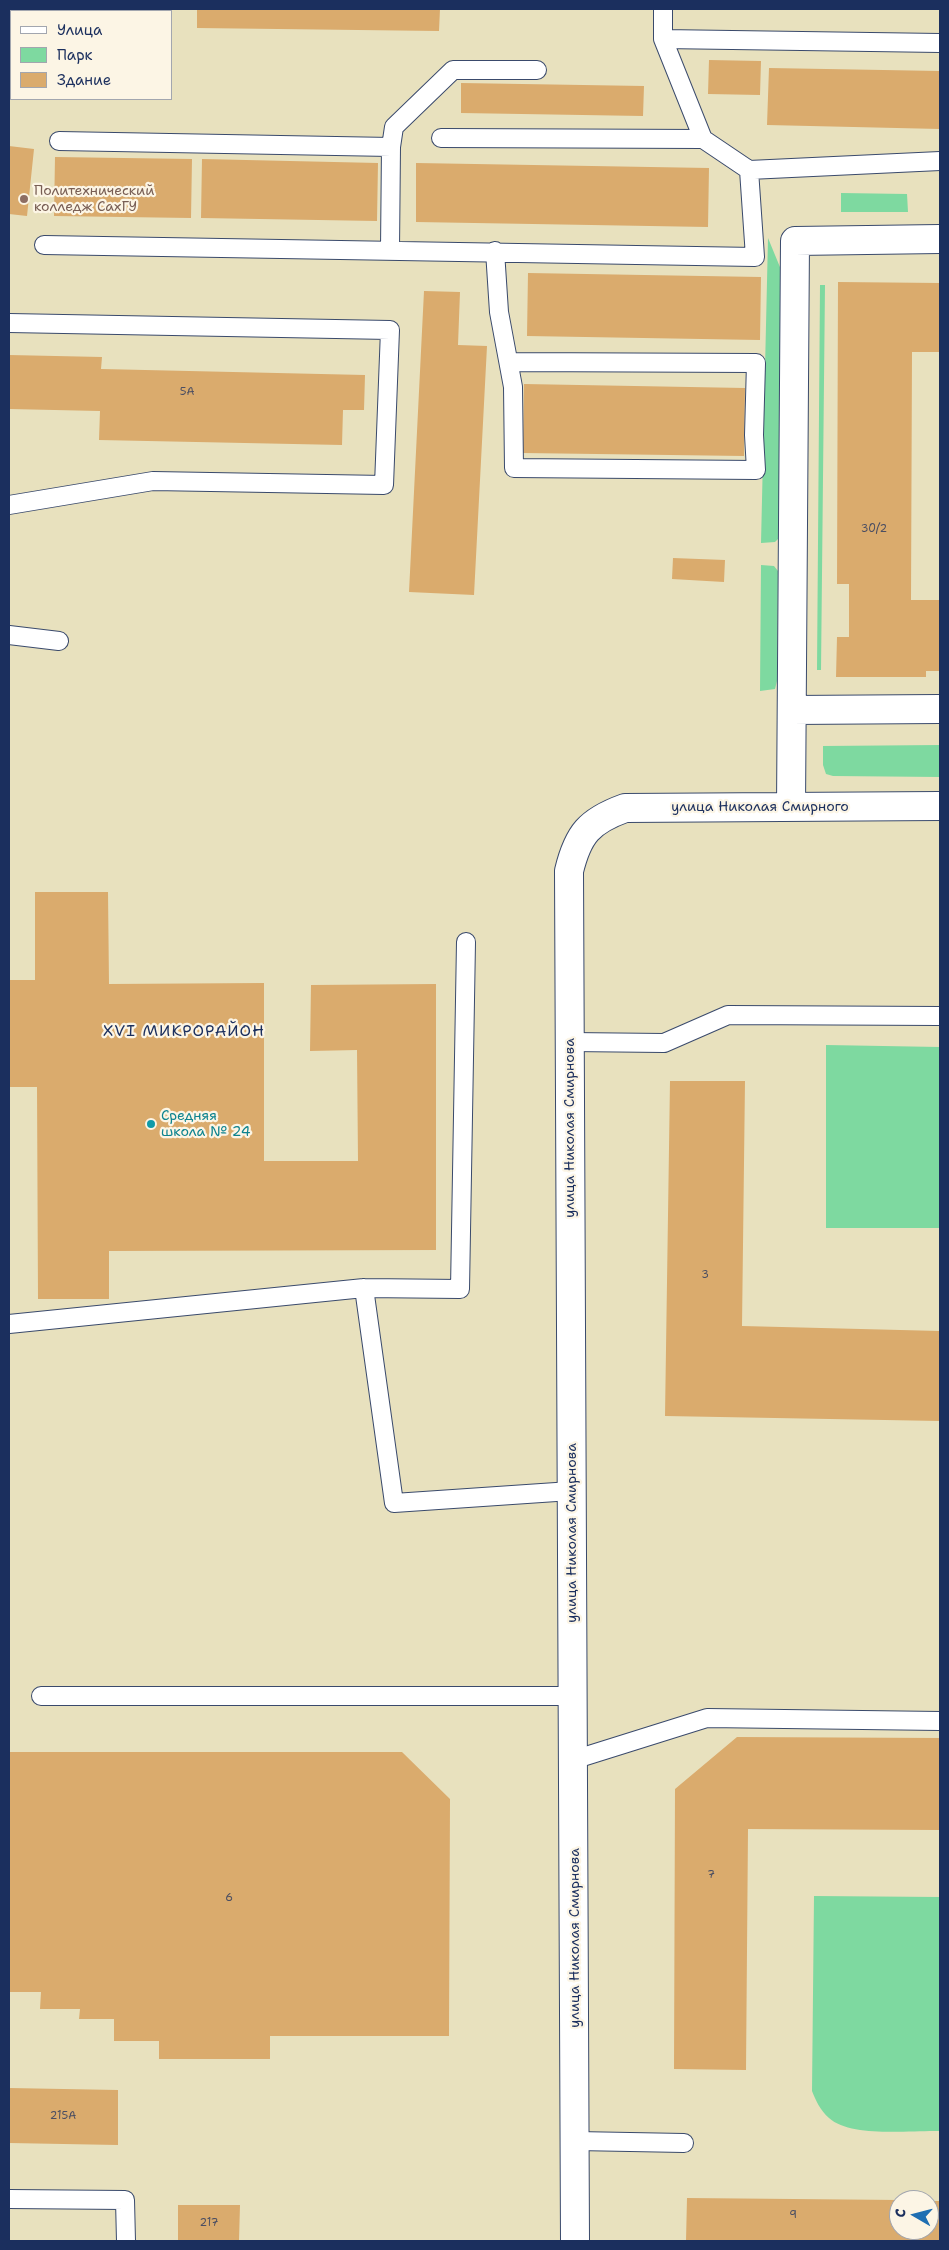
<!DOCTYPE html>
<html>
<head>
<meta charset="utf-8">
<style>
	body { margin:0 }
	#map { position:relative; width:949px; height:2250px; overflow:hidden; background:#e8e1be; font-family:"Shantell Sans",sans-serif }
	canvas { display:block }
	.frame { position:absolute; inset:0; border:10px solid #1b2f5e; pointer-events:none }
	.legend { position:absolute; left:10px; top:10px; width:162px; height:90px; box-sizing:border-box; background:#fcf5e5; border:1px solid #a2a6af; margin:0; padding:6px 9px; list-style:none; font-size:15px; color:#1b2f5e }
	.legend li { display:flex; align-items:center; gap:10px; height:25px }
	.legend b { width:25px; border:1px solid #a2a6af }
	.north { position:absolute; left:889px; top:2190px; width:50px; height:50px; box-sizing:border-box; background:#fcf5e5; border:1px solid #a2a6af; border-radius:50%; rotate:278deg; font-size:14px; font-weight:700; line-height:20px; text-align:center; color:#1b2f5e }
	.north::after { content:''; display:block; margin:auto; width:18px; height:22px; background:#1f6fb2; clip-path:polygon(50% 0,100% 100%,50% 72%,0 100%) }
</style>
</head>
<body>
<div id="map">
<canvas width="949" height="2250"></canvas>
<div class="frame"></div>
<ul class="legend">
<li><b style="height:6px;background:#fff"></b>Улица</li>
<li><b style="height:14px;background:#7ed9a0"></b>Парк</li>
<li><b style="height:14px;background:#daab6d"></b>Здание</li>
</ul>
<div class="north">С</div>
</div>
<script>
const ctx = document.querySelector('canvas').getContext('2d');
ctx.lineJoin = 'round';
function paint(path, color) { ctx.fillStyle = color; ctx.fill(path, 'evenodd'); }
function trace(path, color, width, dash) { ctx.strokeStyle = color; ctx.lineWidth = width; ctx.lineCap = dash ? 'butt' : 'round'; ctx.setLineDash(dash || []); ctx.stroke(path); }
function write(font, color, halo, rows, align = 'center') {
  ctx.font = font + ' "Shantell Sans",sans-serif'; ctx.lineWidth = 4.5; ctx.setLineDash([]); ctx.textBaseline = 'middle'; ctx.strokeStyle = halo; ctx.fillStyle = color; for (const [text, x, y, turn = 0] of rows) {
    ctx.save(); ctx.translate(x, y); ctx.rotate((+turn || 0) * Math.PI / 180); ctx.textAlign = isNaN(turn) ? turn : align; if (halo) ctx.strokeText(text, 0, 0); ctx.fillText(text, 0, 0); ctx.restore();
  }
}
const green = new Path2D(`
	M841 193 907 194 908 212H841Z
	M768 238 782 272 779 538 775 542 761 543Z
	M820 285H825L821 670H817Z
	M761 565 774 566 778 571 777 681 775 689 760 691Z
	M940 745V777L833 776 826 774 823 765V746Z
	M826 1045 940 1047V1228H826Z
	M814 1896 940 1897V2131C911 2130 851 2138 829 2118 820 2110 816 2101 812 2091Z`);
const building = new Path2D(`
	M197 9H440L439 31 197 28Z
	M709 60 761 61 760 95 708 94Z
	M769 68 940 71V129L767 125Z
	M461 83 644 86 643 116 461 113Z
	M9 146 34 149 27 216 9 214Z
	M55 157 192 159 191 218 54 216Z
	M202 159 378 163 377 221 201 218Z
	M416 163 709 168 708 227 416 222Z
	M528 273 761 277 760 340 527 336Z
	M838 282 940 283V352H912L911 600H940V671H926V677H836L837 637H849V584H837Z
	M424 291 460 292 458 345 487 346 474 595 409 592Z
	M9 355 102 357 101 369 365 375 364 410H343L342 445 99 440 100 411 9 409Z
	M524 384 745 388 744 456 523 453Z
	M673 558 725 560 724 582 672 579Z
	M35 892H108L109 984 264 983V1161H358L357 1050 310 1051 311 985 436 984V1250L109 1251V1299H38L37 1087H9V980H35Z
	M670 1081H745L742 1326 940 1331V1421L665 1416Z
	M737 1737 940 1738V1830L748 1829 746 2070 674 2069 675 1789Z
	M9 1752H402L450 1799 449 2036H270V2059H159V2041H114V2019H79L80 2009H40L41 1992H9Z
	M9 2088 118 2090V2145L9 2143Z
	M687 2198 899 2200V2230H929V2201H940V2241H686Z
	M178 2205H240L239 2241H178Z`);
const lane = new Path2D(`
	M663 9V39L703 139 749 170 940 161
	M663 39 940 43
	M441 138 703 139
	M59 141 391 147 390 249
	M391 147 394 127 453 70H537
	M44 245 755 257 749 170
	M495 251 499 312 513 387 514 468 756 470 754 435 756 363 509 362
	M9 323 390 330 384 485 153 481 9 505
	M9 635 59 641
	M570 1042 664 1043 728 1015 940 1016
	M364 1288 394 1503 571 1491
	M9 1324 364 1288 460 1289 466 942
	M41 1696H573
	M573 1760 707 1718 940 1721
	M576 2141 684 2143
	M9 2199 125 2200 126 2241`);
const street = new Path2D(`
	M792 710 940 709
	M791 806 795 241 940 239
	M575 2241 569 871C578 834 589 821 625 808L940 806`);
const markers = [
	[24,199,5,"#8d6e63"],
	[151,1124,5,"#0f9aa8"]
];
const numberNames = [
	["5А",187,392],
	["30/2",874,529],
	["3",705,1275],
	["7",711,1875],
	["6",229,1898],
	["215А",63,2116],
	["9",793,2215],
	["217",209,2223]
];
const educationNames = [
	["Политехнический",34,191],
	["колледж СахГУ",34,207]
];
const streetNames = [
	["улица Николая Смирного",760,807],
	["улица Николая Смирнова",570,1128,-90],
	["улица Николая Смирнова",572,1533,-90],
	["улица Николая Смирнова",575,1938,-90]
];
const cultureNames = [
	["Средняя",161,1116],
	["школа № 24",161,1132]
];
const quarterNames = [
	["XVI МИКРОРАЙОН",184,1032]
];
paint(green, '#7ed9a0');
paint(building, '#daab6d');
trace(lane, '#3a4a6c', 20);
trace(street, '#3a4a6c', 30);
trace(lane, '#fff', 18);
trace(street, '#fff', 28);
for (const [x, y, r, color] of markers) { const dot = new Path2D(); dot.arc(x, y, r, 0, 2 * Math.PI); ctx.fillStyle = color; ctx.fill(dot); trace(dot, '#fcf5e5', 2); }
write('11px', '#4b4e62', null, numberNames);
write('14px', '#785e54', '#fcf5e5', educationNames, 'left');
write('14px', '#1b2f5e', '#fcf5e5', streetNames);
write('14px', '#0d838f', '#fcf5e5', cultureNames, 'left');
ctx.letterSpacing = '1px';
write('16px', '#1b2f5e', '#fcf5e5', quarterNames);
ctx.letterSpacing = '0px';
</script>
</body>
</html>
